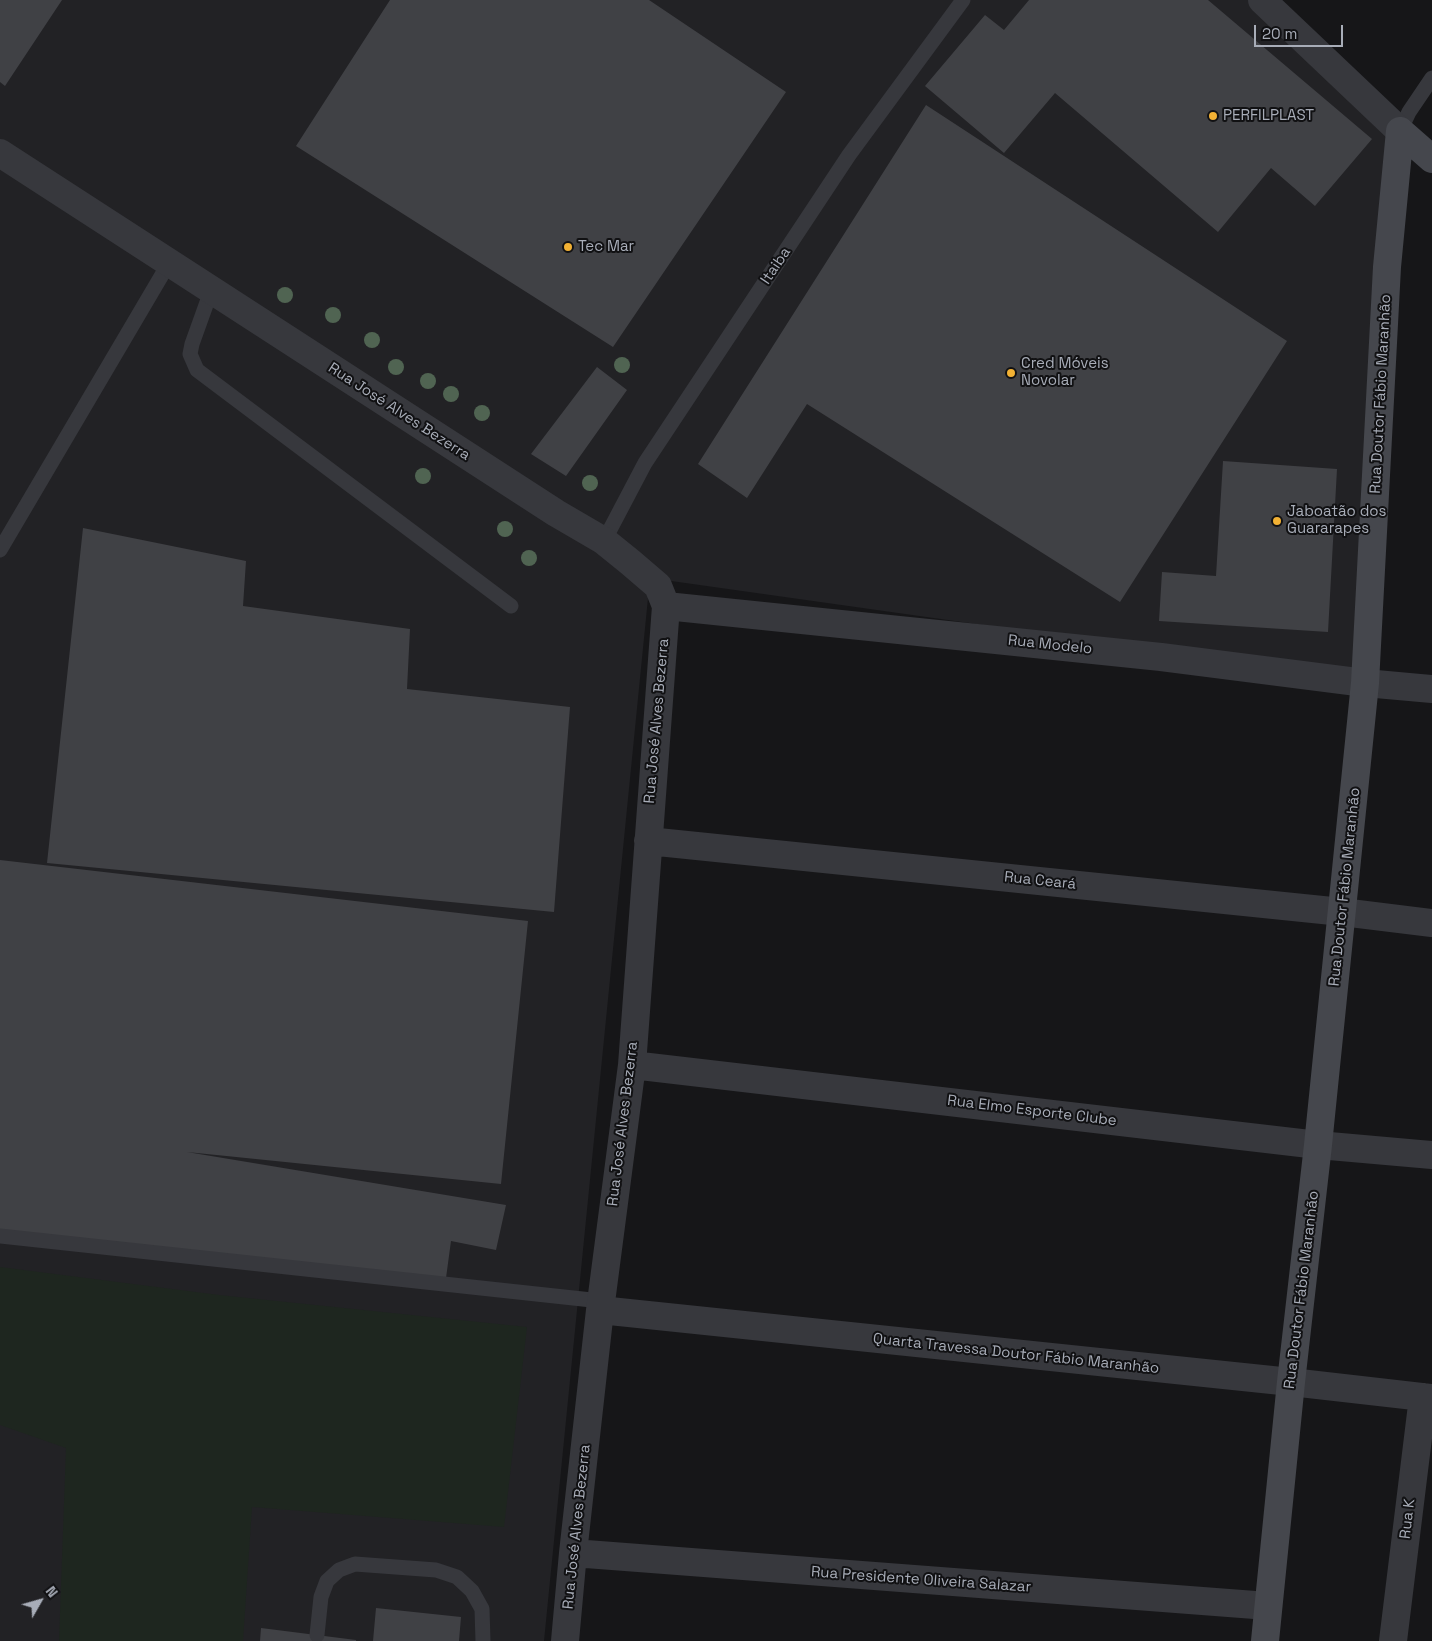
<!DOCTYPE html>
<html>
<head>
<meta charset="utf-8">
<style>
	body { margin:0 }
	#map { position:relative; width:1432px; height:1641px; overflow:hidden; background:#161618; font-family:"Space Grotesk",sans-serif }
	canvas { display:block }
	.north { position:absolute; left:15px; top:1576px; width:50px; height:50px; -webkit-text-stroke:4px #111113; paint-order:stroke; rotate:52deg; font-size:14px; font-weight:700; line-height:20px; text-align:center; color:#a8adb8 }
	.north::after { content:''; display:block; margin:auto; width:18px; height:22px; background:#a8adb8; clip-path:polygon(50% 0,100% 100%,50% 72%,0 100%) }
	.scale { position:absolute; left:1254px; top:25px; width:89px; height:22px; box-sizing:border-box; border:2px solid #a8adb8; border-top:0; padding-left:6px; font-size:15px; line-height:18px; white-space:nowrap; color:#a8adb8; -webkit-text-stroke:4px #111113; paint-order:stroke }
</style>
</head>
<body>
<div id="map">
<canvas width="1432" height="1641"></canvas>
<div class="north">N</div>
<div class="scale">20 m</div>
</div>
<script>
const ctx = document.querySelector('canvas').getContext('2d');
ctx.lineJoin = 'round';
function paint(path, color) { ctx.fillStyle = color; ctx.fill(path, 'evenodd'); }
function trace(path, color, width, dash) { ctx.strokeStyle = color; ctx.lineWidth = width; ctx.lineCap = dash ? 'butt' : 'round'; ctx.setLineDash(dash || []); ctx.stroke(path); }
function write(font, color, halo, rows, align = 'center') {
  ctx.font = font + ' "Space Grotesk",sans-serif'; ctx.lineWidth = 4; ctx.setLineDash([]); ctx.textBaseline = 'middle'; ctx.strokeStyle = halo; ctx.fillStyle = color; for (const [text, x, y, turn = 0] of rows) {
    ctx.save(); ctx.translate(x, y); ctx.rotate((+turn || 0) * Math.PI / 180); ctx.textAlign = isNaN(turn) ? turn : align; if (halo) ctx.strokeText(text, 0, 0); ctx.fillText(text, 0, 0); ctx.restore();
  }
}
const built = new Path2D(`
	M0 0H1253L1394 139 1359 678 650 578 544 1641H0Z`);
const green = new Path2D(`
	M0 1267 219 1295 527 1327 504 1527 252 1507 243 1641H59L66 1448 0 1425Z`);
const building = new Path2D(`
	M0 0H62L5 86 0 82Z
	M390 0H649L786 92 613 347 296 146Z
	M1029 0H1208L1372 139 1315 206 1271 168 1218 232 1055 93 1004 153 925 86 985 15 1004 30Z
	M926 105 1287 341 1120 602 807 404 747 498 698 464Z
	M597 367 627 390 566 476 531 454Z
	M1223 461 1337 469 1328 632 1159 621 1162 572 1216 576Z
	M83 528 246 561 243 606 410 629 407 689 570 707 554 912 47 863Z
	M0 860 528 921 501 1184 187 1152 506 1205 496 1250 451 1241 446 1278 0 1230Z
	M376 1608 461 1617 459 1641H373Z
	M261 1628 356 1640V1641H260Z`);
const lane = new Path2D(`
	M1400 131 1409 112 1432 78
	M211 291 192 344 190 354 197 370 511 606
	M604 541 645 463 849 155 963 0
	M0 550 169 263
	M0 1236 601 1301
	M317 1635 321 1597 327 1581 339 1570 355 1564 436 1570 457 1577 472 1591 482 1609 483 1641`);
const street = new Path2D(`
	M1262 0 1400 131
	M0 153 556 513 604 541 630 562 658 586 666 606 632 1065 600 1310 573 1553 565 1641
	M666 606 1161 657 1365 683 1432 689
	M648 841 1342 912 1432 923
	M632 1065 1318 1145 1432 1155
	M600 1310 1291 1382 1432 1398
	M573 1553 1268 1606
	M1393 1641 1423 1397`);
const secondary = new Path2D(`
	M1400 131 1432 159
	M1265 1641 1291 1382 1318 1145 1365 683 1387 267 1400 131`);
const trees = [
	[285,295],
	[333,315],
	[372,340],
	[622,365],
	[396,367],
	[428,381],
	[451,394],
	[482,413],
	[423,476],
	[590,483],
	[505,529],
	[529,558]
];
const markers = [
	[1213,116,5,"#f2b134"],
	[568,247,5,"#f2b134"],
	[1011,373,5,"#f2b134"],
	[1277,521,5,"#f2b134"]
];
const poiNames = [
	["PERFILPLAST",1223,116],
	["Tec Mar",578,247],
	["Cred Móveis",1021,364],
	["Novolar",1021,381],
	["Jaboatão dos",1287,512],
	["Guararapes",1287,529]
];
const streetNames = [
	["Itaiba",776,266,-56],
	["Rua Doutor Fábio Maranhão",1381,394,-87],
	["Rua José Alves Bezerra",399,412,33],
	["Rua Modelo",1050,645,6],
	["Rua José Alves Bezerra",657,721,-85],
	["Rua Ceará",1040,881,6],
	["Rua Doutor Fábio Maranhão",1345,887,-84],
	["Rua Elmo Esporte Clube",1032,1111,7],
	["Rua José Alves Bezerra",623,1124,-83],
	["Rua Doutor Fábio Maranhão",1302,1290,-83],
	["Quarta Travessa Doutor Fábio Maranhão",1016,1354,6],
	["Rua K",1408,1519,-83],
	["Rua José Alves Bezerra",577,1527,-84],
	["Rua Presidente Oliveira Salazar",921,1580,4]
];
paint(built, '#222225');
paint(green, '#1e261f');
paint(building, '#404145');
trace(lane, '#37383d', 15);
trace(street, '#37383d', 28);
trace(secondary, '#45474d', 28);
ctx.fillStyle = '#506452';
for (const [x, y] of trees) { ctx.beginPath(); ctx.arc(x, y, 8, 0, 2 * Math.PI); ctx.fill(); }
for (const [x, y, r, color] of markers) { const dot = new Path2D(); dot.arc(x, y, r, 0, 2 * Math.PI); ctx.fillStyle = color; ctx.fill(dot); trace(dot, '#111113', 2); }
write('15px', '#a8adb8', '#111113', poiNames, 'left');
write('15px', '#a8adb8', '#111113', streetNames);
</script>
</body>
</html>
